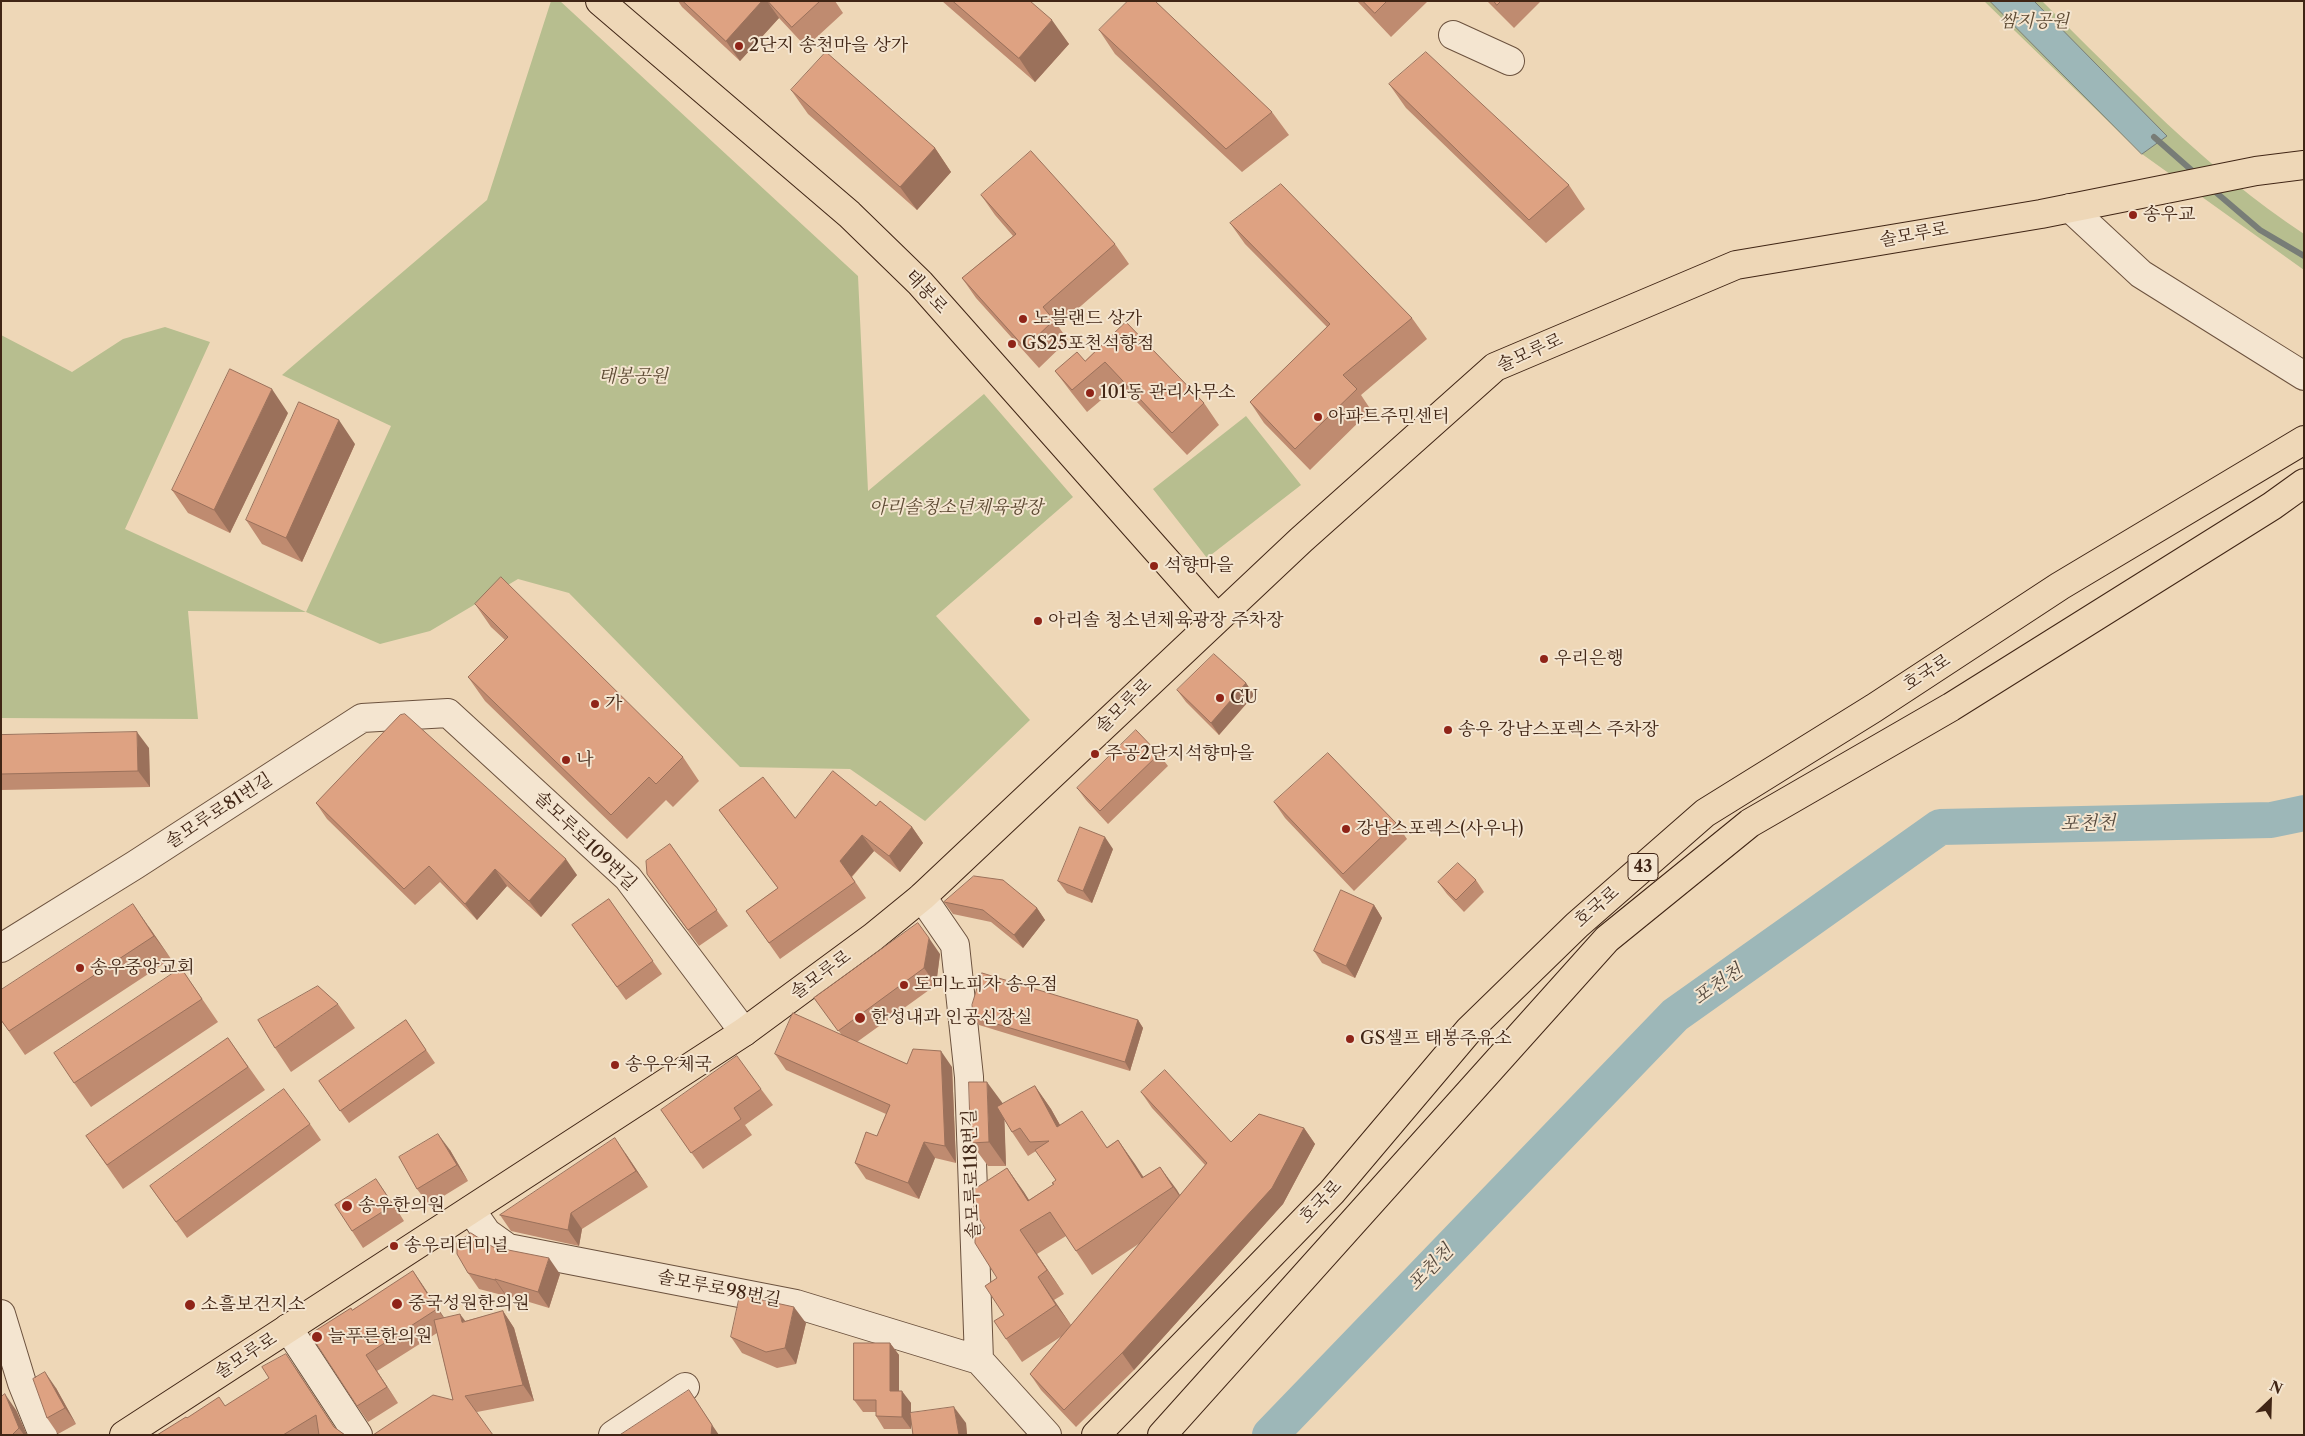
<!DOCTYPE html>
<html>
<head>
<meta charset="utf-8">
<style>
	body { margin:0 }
	#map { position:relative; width:2305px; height:1436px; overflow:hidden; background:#eed7b7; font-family:"Libre Caslon Text",serif }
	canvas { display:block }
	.frame { position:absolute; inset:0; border:2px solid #402515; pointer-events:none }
	.north { position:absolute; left:2245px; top:1376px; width:50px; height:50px; -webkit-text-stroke:4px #f4e5d0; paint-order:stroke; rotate:24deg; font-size:14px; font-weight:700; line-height:20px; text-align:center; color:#402515 }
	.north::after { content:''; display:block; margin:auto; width:18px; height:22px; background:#402515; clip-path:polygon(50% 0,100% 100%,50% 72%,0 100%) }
</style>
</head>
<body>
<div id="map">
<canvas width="2305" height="1436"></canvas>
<div class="frame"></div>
<div class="north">N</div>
</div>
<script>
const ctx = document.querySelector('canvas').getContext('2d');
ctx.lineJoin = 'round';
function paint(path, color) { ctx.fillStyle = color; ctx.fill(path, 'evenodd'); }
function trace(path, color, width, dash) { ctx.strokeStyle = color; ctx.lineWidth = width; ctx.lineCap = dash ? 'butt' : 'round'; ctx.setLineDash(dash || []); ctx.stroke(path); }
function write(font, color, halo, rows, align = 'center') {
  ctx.font = font + ' "Libre Caslon Text","Noto Serif KR",serif'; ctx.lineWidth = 4; ctx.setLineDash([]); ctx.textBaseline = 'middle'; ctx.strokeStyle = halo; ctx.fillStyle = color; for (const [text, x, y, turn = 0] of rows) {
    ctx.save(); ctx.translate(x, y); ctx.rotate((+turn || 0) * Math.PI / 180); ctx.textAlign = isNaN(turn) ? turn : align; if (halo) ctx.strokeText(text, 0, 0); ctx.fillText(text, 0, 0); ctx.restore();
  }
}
const green = new Path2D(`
	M551 1H560L858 276 868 491 984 394 1073 497 936 616 1030 720 925 821 850 769 740 767 569 593 518 579 430 631 380 644 306 612 188 611 198 719 1 718V335L72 372 123 339 165 327 210 342 125 529 306 612 391 426 282 375 487 200Z
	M1984 1H2042C2125 83 2206 169 2304 234V270L2142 154Z
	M1246 416 1301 485 1207 558 1153 489Z`);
const water = new Path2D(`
	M1990 1H2034L2167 136 2142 154Z`);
const stream = new Path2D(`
	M2154 137 2197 175
	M2212 189 2260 230 2304 256`);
const river = new Path2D(`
	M1270 1435 1675 1015 1940 827 2271 820 2304 813`);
const minor = new Path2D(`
	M1453 35 1510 61
	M2070 208 2141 274 2304 376
	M922 897 955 945 969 1077 979 1360 1047 1435
	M1 948 135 865 362 718 448 713 628 878 744 1032
	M471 1210 487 1233 508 1248 796 1304 979 1360
	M1 1314 22 1383 43 1435
	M288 1328 358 1435
	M613 1435 685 1387`);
const major = new Path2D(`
	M600 1 849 214 920 283 1217 618
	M124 1435 744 1032 873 937 922 897 1301 540 1495 367 1736 265 2041 214 2256 171 2304 165
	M1096 1435 1332 1192 1469 1030 1577 925 1705 813 1874 708 2060 586 2304 440
	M1162 1435 1607 939 1750 823 1951 707 2272 506 2304 483`);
const wall = new Path2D(`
	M678 1H835L843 13 806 47 779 18 740 61 682 7Z
	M942 1H1030L1069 44 1035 82Z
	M1357 1H1428L1391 37Z
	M1487 1H1541L1514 28Z
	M1099 30 1272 112 1289 135 1242 172 1115 54Z
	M1389 84 1569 185 1585 209 1546 243 1406 108Z
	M791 90 935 148 951 172 917 210 808 114Z
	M981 195 1115 244 1129 264 1058 326 1068 340 1039 368 976 298 962 278 1013 236 995 215Z
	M1230 223 1412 318 1427 339 1361 395 1371 410 1310 470 1264 423 1250 402 1327 327 1245 244Z
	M1126 322 1204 403 1219 425 1187 455 1120 384 1087 412 1071 392 1055 371 1085 361Z
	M288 413 230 533 188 513 172 490Z
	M355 444 302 562 262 544 246 520Z
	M475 604 683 757 699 781 673 807 666 800 627 839 485 701 468 677 505 640 491 627Z
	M1246 683 1254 695 1219 735 1186 702 1177 690Z
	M1 735 149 748 150 787 1 790Z
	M1159 754 1168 766 1108 824 1086 800 1077 788Z
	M1274 802 1396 823 1407 839 1354 891 1285 818Z
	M316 803 577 875 541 917 507 886 477 920 440 882 415 905 327 819Z
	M876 806 912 827 923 843 900 872 874 851 852 877 866 898 780 959 746 911 778 888 719 810 795 818Z
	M670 844 728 926 699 946 647 874Z
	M1113 849 1092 903 1067 893 1058 881Z
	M1476 880 1484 892 1464 912 1447 894 1438 882Z
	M609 899 662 974 626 1000 572 925Z
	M944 902 1037 908 1045 920 1023 948 991 922 953 914Z
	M1374 905 1382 918 1355 978 1322 963 1314 951Z
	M149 927 171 959 25 1055 1 1020Z
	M940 954 936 985 857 1042 907 1064 952 1067 956 1163 935 1158 919 1199 866 1179 855 1163 877 1136 886 1114 786 1070 775 1054 841 1034 814 998Z
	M181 968 218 1022 91 1107 74 1083Z
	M338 1004 355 1028 291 1072 275 1048Z
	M973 1017 1138 1020 1143 1028 1130 1071 979 1025Z
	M406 1020 435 1063 349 1123 319 1081Z
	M228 1038 265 1090 123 1189 86 1136Z
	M1035 1086 1051 1109 1060 1125 1107 1147 1118 1140 1143 1177 1160 1167 1180 1196 1205 1165 1152 1108 1141 1092 1231 1142 1304 1128 1315 1144 1283 1204 1134 1370 1076 1427 1041 1390 1030 1374 1062 1336 1022 1362 1006 1339 1004 1315 997 1278 985 1228 1007 1168 1029 1200 1054 1184 1056 1180 1036 1151 1028 1156 1012 1132 1004 1119 1006 1166H988L971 1143 1003 1104ZM1066 1236 1092 1275 1140 1243 1071 1325 1054 1300 1064 1294 1037 1254Z
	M761 1089 773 1105 745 1125 752 1135 703 1169 661 1110Z
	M310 1124 321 1140 187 1238 150 1186Z
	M450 1150 468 1181 429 1205 417 1189Z
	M626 1154 648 1187 582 1229 579 1246 511 1231 500 1215Z
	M387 1195 404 1221 363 1248 352 1231Z
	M493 1247 560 1274 549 1308 506 1295V1296L479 1289 468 1273Z
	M413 1271 444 1318 465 1321 503 1311 514 1328 534 1401 477 1412 453 1400 437 1333 377 1371 398 1403 368 1422 357 1406 353 1310Z
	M806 1323 796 1364 777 1368 742 1353 731 1337Z
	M890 1343 899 1355V1391L911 1403V1413L966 1423 967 1435H913L911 1416V1429H884L876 1416V1412H863L854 1400Z
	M297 1370 335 1428 345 1435H157L225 1406Z
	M56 1388 76 1424 58 1434 47 1418Z
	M16 1410 27 1435H1Z`);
const shadedWall = new Path2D(`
	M762 1H767L779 18 740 61 726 41Z
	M1052 20 1069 44 1035 82 1019 58Z
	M935 148 951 172 917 210 900 187Z
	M272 389 288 413 230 533 214 510Z
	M339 420 355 444 302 562 286 538Z
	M1246 683 1254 695 1219 735 1211 723Z
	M137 732 149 748 150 787 138 771Z
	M912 827 923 843 900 872 889 856Z
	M862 835 874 851 851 877 840 861Z
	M1105 837 1113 849 1092 903 1083 891Z
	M566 859 577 875 541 917 529 901Z
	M495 869 507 886 477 920 465 904Z
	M133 904 149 927 171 959 154 936Z
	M1374 905 1382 918 1355 978 1346 966Z
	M1037 908 1045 920 1023 948 1014 935Z
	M929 938 940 954 936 985 924 968Z
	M1138 1020 1143 1028 1130 1071 1125 1062Z
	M941 1051 952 1067 956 1163 945 1146Z
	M987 1082 1004 1105 1006 1166 989 1142Z
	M1035 1086 1051 1109 1074 1150 1057 1127Z
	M1304 1128 1315 1144 1283 1204 1134 1370 1122 1353Z
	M438 1134 450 1150 468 1181 457 1165Z
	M615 1138 626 1154 648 1187 636 1171Z
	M1118 1140 1135 1164 1159 1201 1142 1178Z
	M924 1142 935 1158 919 1199 908 1183Z
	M1160 1167 1177 1190 1189 1210 1173 1187Z
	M1007 1168 1024 1192 1040 1218 1028 1201Z
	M376 1179 387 1195 404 1221 393 1205Z
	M571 1213 582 1229 579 1246 568 1230Z
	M1020 1230 1037 1254 1064 1294 1047 1270Z
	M549 1258 560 1274 549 1308 538 1292Z
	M413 1271 424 1287 449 1325 437 1309Z
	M1038 1277 1054 1300 1073 1328 1056 1305Z
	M495 1279 506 1295V1296L495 1280Z
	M794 1307 806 1323 796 1364 785 1348Z
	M503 1311 514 1328 534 1401 523 1385Z
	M460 1314 472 1330 462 1322Z
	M890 1343 899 1355V1403L890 1391Z
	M286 1354 297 1370 339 1435Z
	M366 1355 377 1371 398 1403 387 1387Z
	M45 1372 56 1388 76 1424 65 1408Z
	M689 1390 700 1407 719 1435H711Z
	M902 1391 911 1403V1429L902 1417Z
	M5 1394 16 1410 27 1435H24L19 1428Z
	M954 1407 966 1423 967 1435H959Z`);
const building = new Path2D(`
	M683 1H762L726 41Z
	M768 1H820L792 27Z
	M953 1H1030L1052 20 1019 58Z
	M1128 1H1155L1272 112 1226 149 1099 30Z
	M1363 1H1387L1375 13Z
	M1494 1H1501L1497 5Z
	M826 52 935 148 900 187 791 90Z
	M1426 52 1569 185 1529 220 1389 84Z
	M1031 151 1115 244 1043 307 1054 320 1025 348 962 278 1016 234 981 195Z
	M1281 184 1412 318 1343 375 1357 389 1295 449 1250 402 1330 324 1230 223Z
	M1126 322 1204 403 1172 433 1105 362 1072 390 1055 371 1077 352 1085 361Z
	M230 369 272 389 214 510 172 490Z
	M299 402 339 420 286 538 246 520Z
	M501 577 683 757 656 784 649 777 611 815 468 677 508 637 475 604Z
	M1214 654 1246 683 1211 723 1177 690Z
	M405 714 566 859 529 901 495 869 465 904 429 866 404 889 316 803 400 715Z
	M1136 730 1159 754 1100 811 1077 788Z
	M137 732 138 771 1 774V735Z
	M1328 753 1396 823 1343 874 1274 802Z
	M833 771 876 806 880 801 912 827 889 856 862 835 840 861 855 882 769 943 746 911 778 888 719 810 763 777 795 818Z
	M1080 827 1105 837 1083 891 1058 881Z
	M670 844 717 910 688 930 647 874 646 861Z
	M1458 863 1476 880 1456 900 1438 882Z
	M974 876 1003 880 1037 908 1014 935 983 910 944 902Z
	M1341 890 1374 905 1346 966 1314 951Z
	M609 899 653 961 617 987 572 925Z
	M133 904 154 936 9 1031 1 1020V990Z
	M918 923 929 938 924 968 838 1031 814 998Z
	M181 968 202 999 74 1083 54 1053Z
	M982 973 1138 1020 1125 1062 973 1017 972 1005Z
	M318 986 338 1004 275 1048 258 1020Z
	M793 1013 907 1064 913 1049 941 1051 945 1146 924 1142 908 1183 855 1163 866 1132 877 1136 890 1105 775 1054Z
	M406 1020 426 1050 340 1111 319 1081Z
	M228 1038 248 1067 107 1165 86 1136Z
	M737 1056 761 1089 734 1108 741 1119 691 1153 661 1110Z
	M1165 1070 1231 1142 1259 1114 1304 1128 1272 1188 1122 1353 1064 1410 1030 1374 1207 1163 1141 1092Z
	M969 1082H987L989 1142 971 1143Z
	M1035 1086 1057 1127 1082 1111 1107 1148 1118 1140 1142 1178 1160 1167 1173 1187 1076 1251 1050 1212 1020 1230 1047 1270 1038 1277 1056 1305 1006 1339 994 1321 1004 1315 985 1286 997 1278 975 1243V1235L985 1228 974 1210 973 1190 1007 1168 1028 1201 1054 1184 1052 1183 1056 1180 1035 1150 1049 1141 1030 1142 1020 1128 1012 1132 997 1107Z
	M284 1089 310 1124 176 1222 150 1186Z
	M438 1134 457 1165 417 1189 399 1157Z
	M615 1138 636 1171 571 1213 568 1230 500 1215Z
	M376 1179 393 1205 352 1231 335 1205Z
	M471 1233 493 1247 549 1258 538 1292 495 1279V1280L468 1273 457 1254V1243Z
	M413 1271 437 1309 366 1355 387 1387 357 1406 310 1334 351 1308 352 1310Z
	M740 1295 794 1307 785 1348 766 1352 731 1337Z
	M503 1311 523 1385 465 1396 493 1435H373L433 1395 453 1400 434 1320 460 1314 462 1322Z
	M854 1343H890V1391H902V1417L876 1416V1400H854Z
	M286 1354 334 1427 345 1435H319L316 1415 283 1435H157L186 1417 187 1418 219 1397 225 1406 269 1378 262 1367Z
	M45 1372 65 1408 47 1418 33 1379Z
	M689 1390 712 1425 711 1435H620Z
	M5 1394 19 1428 12 1435H1V1397Z
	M954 1407 959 1435H913L910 1413Z`);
const markers = [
	[739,46,5,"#8f2418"],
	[2133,215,5,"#8f2418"],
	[1023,319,5,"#8f2418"],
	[1012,344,5,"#8f2418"],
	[1090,393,5,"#8f2418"],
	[1318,417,5,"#8f2418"],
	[1154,566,5,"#8f2418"],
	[1038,621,5,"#8f2418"],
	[1544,659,5,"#8f2418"],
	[1220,698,5,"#8f2418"],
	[595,704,5,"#8f2418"],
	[1448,730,5,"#8f2418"],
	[1095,754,5,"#8f2418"],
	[566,760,5,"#8f2418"],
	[1346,829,5,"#8f2418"],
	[80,968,5,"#8f2418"],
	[904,985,5,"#8f2418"],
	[860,1018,6,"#8f2418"],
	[1350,1039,5,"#8f2418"],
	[615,1065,5,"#8f2418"],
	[347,1206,6,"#8f2418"],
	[394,1246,5,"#8f2418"],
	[397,1304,6,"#8f2418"],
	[190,1305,6,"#8f2418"],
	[317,1337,6,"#8f2418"]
];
const shields = [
	[1643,867,30]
];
const shieldNames = [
	["43",1643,867]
];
const parkNames = [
	["쌈지공원",2034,22],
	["태봉공원",633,377],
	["아리솔청소년체육광장",956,508]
];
const poiNames = [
	["2단지 송천마을 상가",749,46],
	["송우교",2143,215],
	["노블랜드 상가",1033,319],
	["GS25포천석향점",1022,344],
	["101동 관리사무소",1100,393],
	["아파트주민센터",1328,417],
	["석향마을",1164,566],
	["아리솔 청소년체육광장 주차장",1048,621],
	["우리은행",1554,659],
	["CU",1230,698],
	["가",605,704],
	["송우 강남스포렉스 주차장",1458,730],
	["주공2단지석향마을",1105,754],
	["나",576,760],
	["강남스포렉스(사우나)",1356,829],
	["송우중앙교회",90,968],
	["도미노피자 송우점",914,985],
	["한성내과 인공신장실",871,1018],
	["GS셀프 태봉주유소",1360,1039],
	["송우우체국",625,1065],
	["송우한의원",358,1206],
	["송우리터미널",404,1246],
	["중국성원한의원",408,1304],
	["소흘보건지소",201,1305],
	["늘푸른한의원",328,1337]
];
const streetNames = [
	["솔모루로",1914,235,-10],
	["태봉로",926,292,47],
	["솔모루로",1530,353,-24],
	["호국로",1927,673,-33],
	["솔모루로",1124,706,-44],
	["솔모루로81번길",219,811,-33],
	["솔모루로109번길",585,841,44],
	["호국로",1597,907,-41],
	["솔모루로",821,975,-36],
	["솔모루로118번길",972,1174,-92],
	["호국로",1321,1202,-47],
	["솔모루로98번길",719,1289,11],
	["솔모루로",246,1356,-33]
];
const waterNames = [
	["포천천",2088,824,-1],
	["포천천",1718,985,-35],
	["포천천",1431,1268,-46]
];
paint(green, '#b7be8f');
paint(water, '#9db7b8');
trace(water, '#787d77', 1);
trace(stream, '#787d77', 6);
trace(river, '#9db7b8', 36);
trace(minor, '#6c523e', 30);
trace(major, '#402515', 30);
trace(minor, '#f4e5d0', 28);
trace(major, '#eed7b7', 28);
paint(wall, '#bf8b70');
paint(shadedWall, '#9b715b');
paint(building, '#dea282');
trace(building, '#9b715b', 1);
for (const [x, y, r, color] of markers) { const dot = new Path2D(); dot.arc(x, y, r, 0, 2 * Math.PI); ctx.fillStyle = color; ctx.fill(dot); trace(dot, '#f4e5d0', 2); }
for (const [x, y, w] of shields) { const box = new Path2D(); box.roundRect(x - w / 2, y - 13.5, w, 27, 4); ctx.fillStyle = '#f4e5d0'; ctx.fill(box); trace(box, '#402515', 1); }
write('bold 16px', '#402515', null, shieldNames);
write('italic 18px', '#5e4b34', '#f4e5d0', parkNames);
write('18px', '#402515', '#f4e5d0', poiNames, 'left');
write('18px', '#402515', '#f4e5d0', streetNames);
write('italic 19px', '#574a3e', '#f4e5d0', waterNames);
</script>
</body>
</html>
